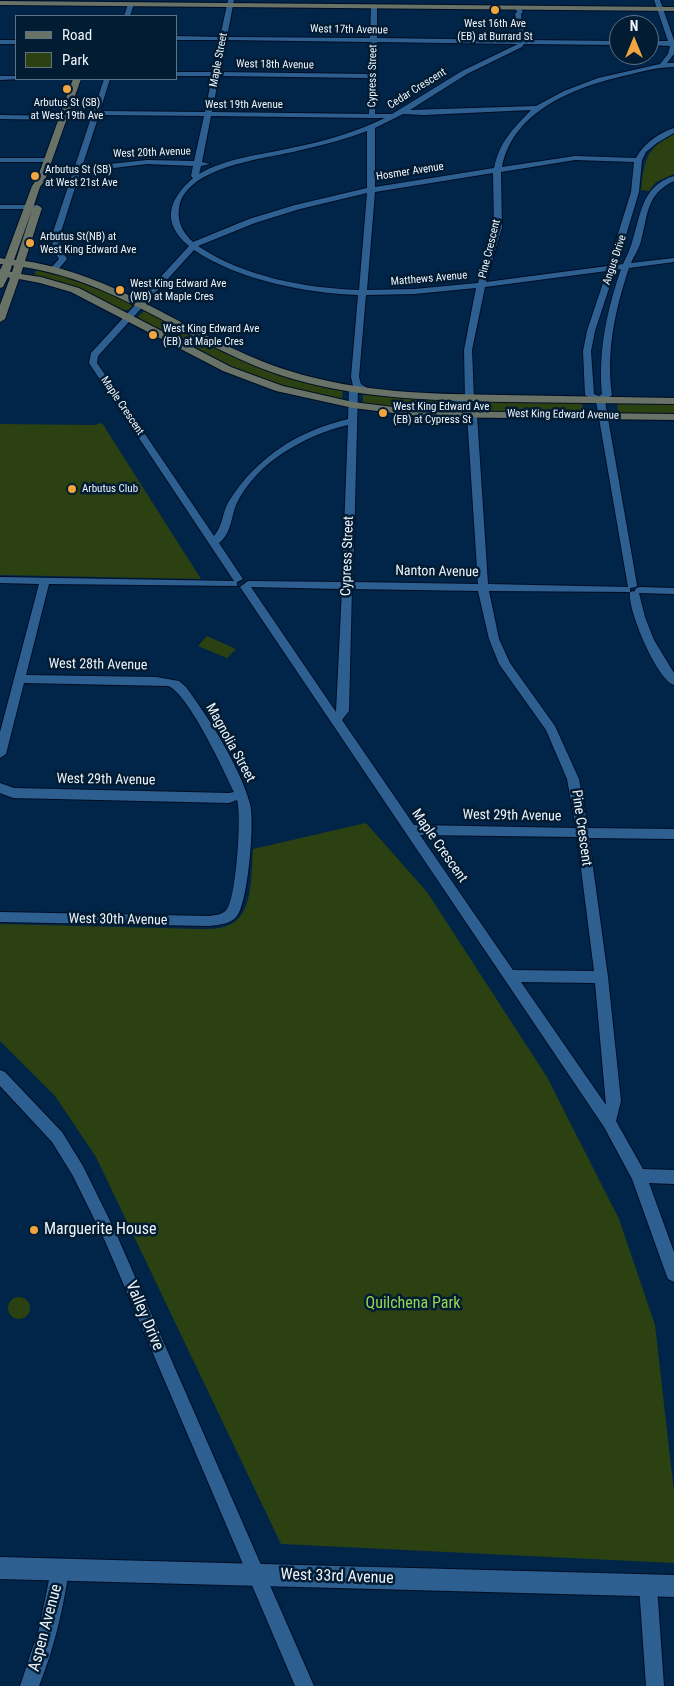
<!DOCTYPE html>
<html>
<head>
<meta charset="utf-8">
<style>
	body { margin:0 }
	#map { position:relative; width:674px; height:1686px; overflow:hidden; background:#002548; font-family:"Roboto Condensed",sans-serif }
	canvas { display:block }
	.legend { position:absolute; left:15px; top:15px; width:162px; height:65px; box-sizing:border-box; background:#021c34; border:1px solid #617283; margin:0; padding:6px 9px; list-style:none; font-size:15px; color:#eff4fa }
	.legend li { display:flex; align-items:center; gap:10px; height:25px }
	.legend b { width:25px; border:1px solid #617283 }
	.north { position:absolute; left:609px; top:15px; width:50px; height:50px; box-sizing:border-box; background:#021c34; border:1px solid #617283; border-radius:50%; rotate:0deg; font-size:14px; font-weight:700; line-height:20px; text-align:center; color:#eff4fa }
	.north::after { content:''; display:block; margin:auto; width:18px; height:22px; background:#f1a540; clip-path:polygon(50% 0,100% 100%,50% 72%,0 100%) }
</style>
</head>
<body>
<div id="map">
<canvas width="674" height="1686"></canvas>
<ul class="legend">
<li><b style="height:6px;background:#687266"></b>Road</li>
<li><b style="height:14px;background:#2b4112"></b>Park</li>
</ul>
<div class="north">N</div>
</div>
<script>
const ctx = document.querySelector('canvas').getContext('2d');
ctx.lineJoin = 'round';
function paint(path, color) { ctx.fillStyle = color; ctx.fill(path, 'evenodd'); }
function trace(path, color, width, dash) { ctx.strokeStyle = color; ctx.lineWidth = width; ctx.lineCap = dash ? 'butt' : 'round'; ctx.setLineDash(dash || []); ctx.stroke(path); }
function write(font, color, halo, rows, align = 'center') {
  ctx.font = font + ' "Roboto Condensed",sans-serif'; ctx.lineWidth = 5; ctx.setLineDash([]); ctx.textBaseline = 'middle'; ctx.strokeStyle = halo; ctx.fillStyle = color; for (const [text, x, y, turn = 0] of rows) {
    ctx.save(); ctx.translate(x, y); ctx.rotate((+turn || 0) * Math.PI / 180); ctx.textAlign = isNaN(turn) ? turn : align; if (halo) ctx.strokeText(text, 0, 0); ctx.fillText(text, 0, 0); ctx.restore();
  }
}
const green = new Path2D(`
	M674 134V174L656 182 649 191 641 190C645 159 645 149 674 134Z
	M36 269C69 277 101 288 132 303V307L128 310H121L81 290 34 276Z
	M145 310 233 355 343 390 342 401 288 388 234 368 137 318Z
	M363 394 407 399 456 401 459 405 460 411 413 410 363 404Z
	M480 401 582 403 584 413 481 412Z
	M617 403 674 404V414H618Z
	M102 423 201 579 0 575V424L94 425Z
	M207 636 236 649 227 658 198 646Z
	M366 823 427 892 547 1077 619 1219 655 1325 674 1492V1563L281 1544 96 1157 55 1096 0 1041V924L200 929C209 929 219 929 227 926 254 917 251 873 253 849Z
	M8 1308a11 11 0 1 1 22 0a11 11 0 1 1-22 0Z`);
const minor = new Path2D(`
	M228 0H234L227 37 370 38 371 6 374 4 377 6V38L519 40 515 14 517 12 515 7 518 5 523 12 521 14 525 40 619 41V45L524 44 522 47 467 74 410 110 536 106 564 91 598 78 660 64 668 54 670 46 649 45V41H668L654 0H660L674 40V54L667 63H674V67C658 67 644 71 628 75 577 86 513 110 502 167L575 156 636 158C644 143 659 133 674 128V133L657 143 646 152 642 160 639 192 617 265 623 264C626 257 630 250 632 242 641 215 641 186 674 176V181C646 194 648 215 641 241 639 249 634 256 631 263L674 258V262L629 268C615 310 606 351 612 395L605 401 637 585 636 587 630 588V592L635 591 636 588 640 587 674 588V594L639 593 645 617 654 640 674 673V685C657 680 627 609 630 592L489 591 499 639 510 663 555 726 579 779 588 828 674 829V839L589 838 608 977 621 1101 616 1121 643 1169 674 1170V1184L649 1183 674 1252V1282L668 1279 666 1274 632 1179 604 1127 240 587 248 581 342 582 348 425C305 435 255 463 236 505 231 518 231 534 219 543L243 579 237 582V586L49 584 26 675 156 677 179 681 186 687C209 718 240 767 250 804 255 821 248 903 237 916 231 924 218 925 209 926L0 922V912L209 916C215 915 223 915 227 909 236 898 242 815 237 800L229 803 13 798 0 793V783L14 788 229 793 234 792C224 771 188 693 168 686L24 683 6 754 0 758V732L39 584 0 583V577L234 581 89 363 91 353 189 246C161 223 168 200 193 178L191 176 193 166 147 164 80 172 60 235 61 249 67 259 57 271 50 269 59 259 53 249 52 235 104 79H110L100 111 205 112 212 76H176V72H213L220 40H176V36L220 37ZM226 40 370 42 369 74 219 72ZM377 42 518 44 462 71 392 114H375ZM219 76 369 78V114L212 112ZM531 110C512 130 500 141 494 168L375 187V128L403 114 424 115ZM99 115 204 116 194 161 147 160 82 167ZM211 116 372 118H385C356 132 323 142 291 148 260 155 226 158 199 174L201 166 210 164 202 162ZM367 131V188L295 205 249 219 193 242C183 233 177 222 179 208 186 165 267 159 301 150 323 145 346 139 367 131ZM575 160 634 162 631 192 608 266 486 282 502 227 501 172ZM493 173 494 227 478 283 414 289 367 290 375 192ZM367 193 359 290C305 288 244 277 198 246L255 223 300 209ZM194 250C238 280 305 293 358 295L351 377 353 386 349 389 348 419C298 431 257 457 229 501 222 512 223 526 214 536L97 363 98 356ZM621 269C607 310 598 351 602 394L599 396 594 394 591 351 595 331 615 270ZM607 271 587 331 583 351 585 395 596 401 628 587 488 584 477 415 469 402 474 399 472 350 485 287ZM476 288 464 350 465 400 454 396 449 399 462 405 467 415 478 584 353 582 358 390 367 394 372 391 361 384 359 377 366 295 414 294ZM251 587 342 589 336 712ZM352 589 478 591 489 639 499 664 546 730 567 779 576 828 414 825 342 720 349 711ZM420 835 577 837 594 971 513 970ZM521 982 595 983 606 1105Z
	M131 2 134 4 130 16H124L128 4Z
	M0 40H16V44H0Z
	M0 76H16V79H19L0 80Z
	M0 115 63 116 66 118 63 120 0 119Z
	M0 158H48L52 160 48 162H0Z
	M0 205H37L41 207 37 209H0Z
	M0 1070 5 1072 62 1132 83 1166 115 1231 314 1686H295L105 1241 73 1176 52 1142 0 1086Z
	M60 1561 66 1564 69 1570C63 1610 54 1649 39 1686H20L39 1629 51 1570 54 1564Z
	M648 1577 654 1580 657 1586 664 1686H646L639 1586 642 1580Z`);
const tertiary = new Path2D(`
	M0 1557 674 1575V1597L0 1579Z`);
const secondary = new Path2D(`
	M0 1 674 7V11L0 5Z
	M73 79H81L45 180 40 187 33 208 37 205 42 208 25 261C125 276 196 342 290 371 360 393 431 394 504 395 560 396 617 397 674 398V404C617 403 561 403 504 402 427 400 354 399 280 375 190 345 118 281 23 267L21 274 41 277 79 288 231 367 283 386 353 402 426 411 674 414V420L426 417 353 408 276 391 223 371 71 292 40 283 19 279 5 319 0 322V305L10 278 8 277 3 287 0 288V270L3 264H0V258L5 259 32 186 37 179ZM32 210 16 260H14ZM12 265 14 266 12 272H10Z`);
const markers = [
	[495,10,5,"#f1a540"],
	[67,89,5,"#f1a540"],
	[35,176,5,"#f1a540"],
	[30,243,5,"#f1a540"],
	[120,290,5,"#f1a540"],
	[153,335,5,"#f1a540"],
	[383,413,5,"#f1a540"],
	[72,489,5,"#f1a540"],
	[34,1230,5,"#f1a540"]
];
const farPoinames = [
	["West 16th Ave",495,24,"center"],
	["(EB) at Burrard St",495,37,"center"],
	["Arbutus St (SB)",67,103,"center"],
	["at West 19th Ave",67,116,"center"],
	["Arbutus St (SB)",45,170],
	["at West 21st Ave",45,183],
	["Arbutus St(NB) at",40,237],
	["West King Edward Ave",40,250],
	["West King Edward Ave",130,284],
	["(WB) at Maple Cres",130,297],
	["West King Edward Ave",163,329],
	["(EB) at Maple Cres",163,342],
	["West King Edward Ave",393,407],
	["(EB) at Cypress St",393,420],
	["Arbutus Club",82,489]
];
const farStreetnames = [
	["West 17th Avenue",349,30,1],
	["Maple Street",219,60,-79],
	["West 18th Avenue",275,65,1],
	["Cypress Street",373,76,-89],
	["Cedar Crescent",417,89,-32],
	["West 19th Avenue",244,105],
	["West 20th Avenue",152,153,-2],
	["Hosmer Avenue",410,172,-9],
	["Pine Crescent",490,249,-76],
	["Angus Drive",615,260,-71],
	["Matthews Avenue",429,279,-5],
	["Maple Crescent",122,406,56],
	["West King Edward Avenue",563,415,1]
];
const streetNames = [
	["Cypress Street",348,556,-88],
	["Nanton Avenue",437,572,1],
	["West 28th Avenue",98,665,1],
	["Magnolia Street",230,743,61],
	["West 29th Avenue",106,780,1],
	["West 29th Avenue",512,816,1],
	["Pine Crescent",581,828,82],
	["Maple Crescent",439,846,55],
	["West 30th Avenue",118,920,1]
];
const nearPoinames = [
	["Marguerite House",44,1230]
];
const nearParknames = [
	["Quilchena Park",413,1304]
];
const nearStreetnames = [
	["Valley Drive",144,1316,67],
	["West 33rd Avenue",337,1577,2],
	["Aspen Avenue",46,1628,-75]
];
paint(green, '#2b4112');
trace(minor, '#000d25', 2);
trace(tertiary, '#000d25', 2);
trace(secondary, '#000d25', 2);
paint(minor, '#2d6091');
paint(tertiary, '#2d6091');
paint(secondary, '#687266');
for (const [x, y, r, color] of markers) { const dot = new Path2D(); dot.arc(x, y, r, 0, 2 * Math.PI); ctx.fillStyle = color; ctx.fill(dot); trace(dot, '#021c34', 2); }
write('11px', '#eff4fa', '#021c34', farPoinames, 'left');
write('11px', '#eff4fa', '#021c34', farStreetnames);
write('14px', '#eff4fa', '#021c34', streetNames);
write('16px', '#eff4fa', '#021c34', nearPoinames, 'left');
write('16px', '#98d54e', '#021c34', nearParknames);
write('16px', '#eff4fa', '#021c34', nearStreetnames);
</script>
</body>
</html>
